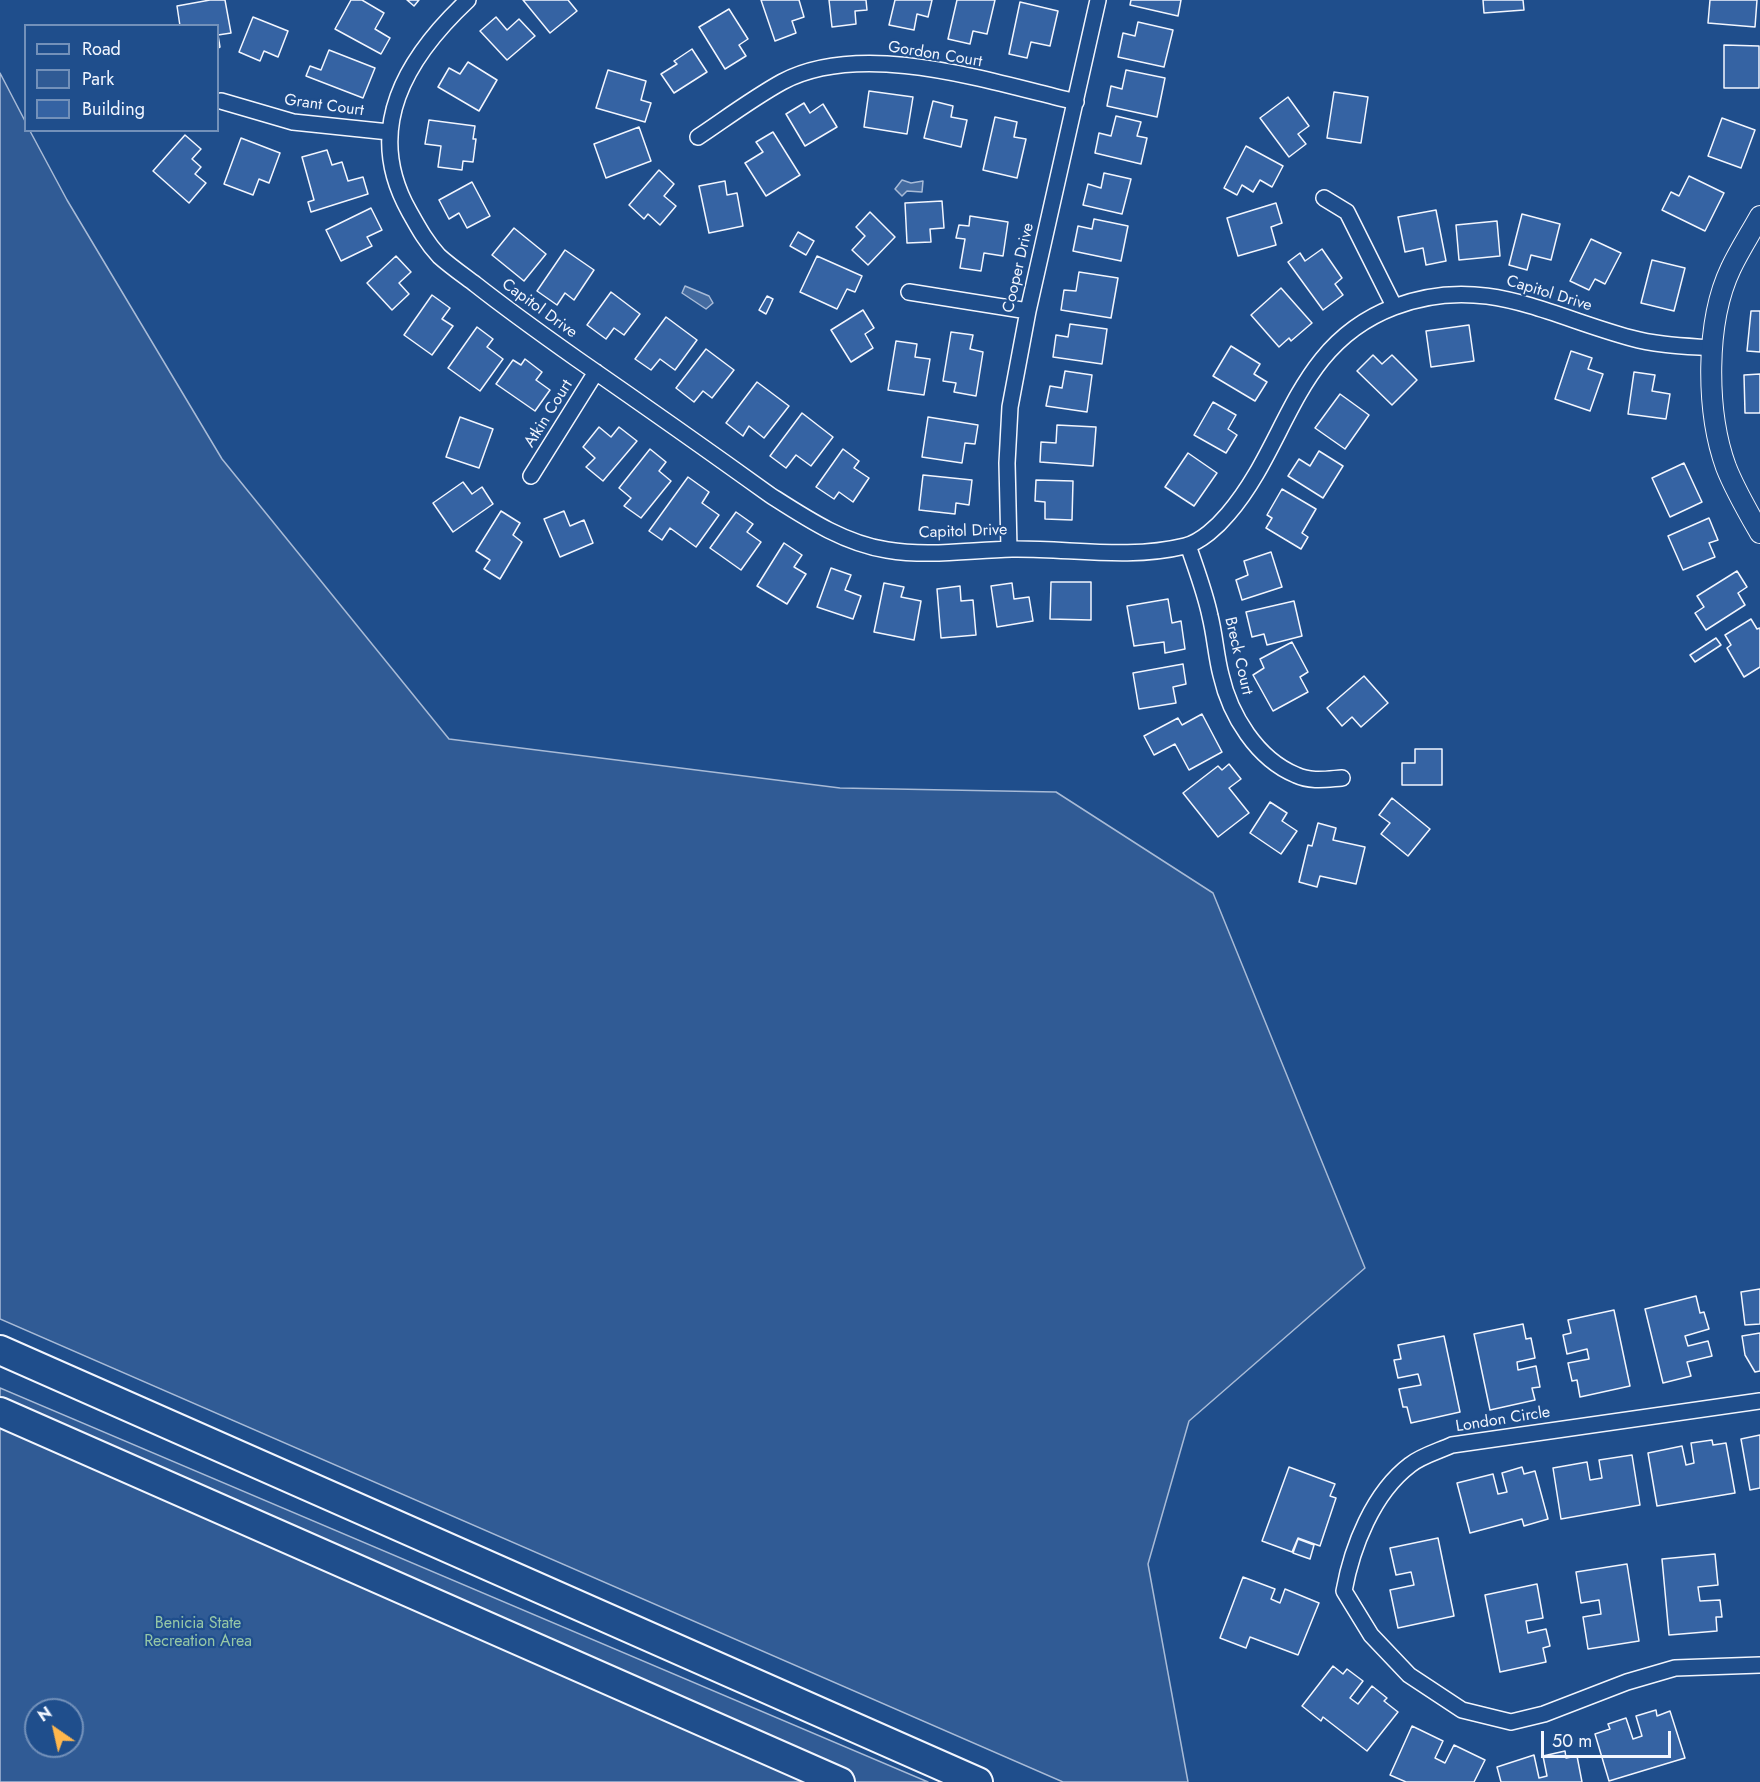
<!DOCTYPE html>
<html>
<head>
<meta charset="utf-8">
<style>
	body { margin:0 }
	#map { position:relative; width:1760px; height:1782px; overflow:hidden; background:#1f4e8c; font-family:Jost,sans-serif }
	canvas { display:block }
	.legend { position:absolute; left:24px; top:24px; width:195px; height:108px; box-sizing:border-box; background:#1f4e8c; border:2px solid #7391ba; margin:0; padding:8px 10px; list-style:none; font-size:18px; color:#f2f6ff }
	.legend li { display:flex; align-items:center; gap:12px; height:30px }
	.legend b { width:30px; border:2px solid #7391ba }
	.north { position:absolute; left:24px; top:1698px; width:60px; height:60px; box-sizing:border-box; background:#1f4e8c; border:2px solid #7391ba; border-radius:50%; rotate:326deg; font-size:16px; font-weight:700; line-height:24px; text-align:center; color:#f2f6ff }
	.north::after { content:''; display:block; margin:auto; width:21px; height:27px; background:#ffb74d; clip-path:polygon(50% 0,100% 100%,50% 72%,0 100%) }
	.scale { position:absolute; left:1541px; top:1731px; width:130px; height:27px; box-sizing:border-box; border:3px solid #f2f6ff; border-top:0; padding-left:8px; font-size:18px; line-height:21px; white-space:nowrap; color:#f2f6ff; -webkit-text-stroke:4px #1f4e8c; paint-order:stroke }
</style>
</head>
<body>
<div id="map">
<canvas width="1760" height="1782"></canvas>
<ul class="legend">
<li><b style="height:8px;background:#1f4e8c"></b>Road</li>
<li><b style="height:16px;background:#305b95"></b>Park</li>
<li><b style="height:16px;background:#3563a3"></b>Building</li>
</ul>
<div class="north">N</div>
<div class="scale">50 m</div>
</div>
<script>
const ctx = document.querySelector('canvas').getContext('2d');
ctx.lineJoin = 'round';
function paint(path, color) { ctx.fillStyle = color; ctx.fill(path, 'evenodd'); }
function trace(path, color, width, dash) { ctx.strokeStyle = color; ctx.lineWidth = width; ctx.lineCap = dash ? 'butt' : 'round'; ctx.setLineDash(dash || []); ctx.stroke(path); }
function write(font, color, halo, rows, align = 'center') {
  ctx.font = font + ' Jost,sans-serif'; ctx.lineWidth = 4.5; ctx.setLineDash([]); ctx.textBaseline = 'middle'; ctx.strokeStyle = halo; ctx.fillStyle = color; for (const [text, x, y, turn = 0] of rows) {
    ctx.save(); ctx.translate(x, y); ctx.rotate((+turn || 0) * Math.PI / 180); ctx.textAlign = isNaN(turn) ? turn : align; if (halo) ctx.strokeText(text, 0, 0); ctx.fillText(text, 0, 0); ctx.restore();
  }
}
const green = new Path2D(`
	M0 73 25 121 26 130 30 131 67 200 222 459 449 739 840 788 1056 792 1213 893 1365 1268 1189 1421 1148 1564 1188 1782H1063L0 1319Z
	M0 1388 928 1782H0ZM36 1710H72V1746H36Z`);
const water = new Path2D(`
	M902 180 911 183 923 181 922 192 907 191 902 196 895 189Z
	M685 286 709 296 713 303 706 309 682 293Z`);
const building = new Path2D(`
	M210 0H225L231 33 218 35 220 47 218 48V26H180L177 6Z
	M351 0H362L384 13 375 29 390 38 381 54 335 29Z
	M407 0H419L414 6Z
	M523 0H568L577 11 550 33Z
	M761 0H799L804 17 792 21 796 33 775 41Z
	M829 0H866L867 10 855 11 856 24 832 27Z
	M895 0H932L928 17 917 14 914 30 889 25Z
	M957 0H995L987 34 973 31 970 44 948 39Z
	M1131 0H1181L1178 16 1130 5Z
	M1483 0H1523L1524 10 1484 13Z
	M1710 0H1757L1755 27 1708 23Z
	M1020 2 1058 11 1050 46 1031 42 1027 58 1009 54Z
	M729 9 748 39 739 45 746 56 725 69 699 27Z
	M253 17 288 31 278 57 264 51 260 61 239 52Z
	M496 17 507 30 519 19 535 36 507 60 480 31Z
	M1138 22 1173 30 1164 67 1118 57 1123 33 1135 36Z
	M1724 45 1759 46V88H1724Z
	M692 49 707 72 674 93 661 74 677 64 674 61Z
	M329 50 375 68 363 98 306 76 310 66 321 70Z
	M468 62 497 80 479 111 438 87 449 68 460 74Z
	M608 70 646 81 641 100 651 103 645 122 596 108Z
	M1126 70 1165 78 1157 117 1107 106 1111 86 1122 89Z
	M869 91 913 97 907 134 864 127Z
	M1334 92 1368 97 1361 143 1327 138Z
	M1288 97 1309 126 1298 134 1306 144 1289 157 1260 118Z
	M933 101 953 106 951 117 967 120 961 147 924 138Z
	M804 103 810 113 823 104 837 127 805 146 786 114Z
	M1116 116 1141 122 1137 136 1147 138 1141 164 1095 153 1099 133 1111 136Z
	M995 117 1017 122 1014 137 1026 139 1017 178 983 170Z
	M1722 118 1755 130 1741 168 1708 156Z
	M429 120 475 126 473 139H476L473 162 463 161 462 170 438 167 441 146 425 144Z
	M639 127 651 161 606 178 594 144Z
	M773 132 800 175 766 196 745 163 763 152 756 142Z
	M185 135 201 149 192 159 201 167 195 174 206 183 189 203 153 171Z
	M241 138 280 153 269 183 259 179 253 195 224 184Z
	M1246 146 1283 166 1272 187 1260 180 1253 192 1242 185 1237 195 1224 188Z
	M327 150 332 165 342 162 348 181 363 177 368 194 311 212 308 202 314 200 302 157Z
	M659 170 674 184 664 196 676 206 660 225 648 214 644 219 629 205Z
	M1104 173 1131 179 1122 214 1083 205 1088 184 1101 188Z
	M1689 176 1724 193 1705 231 1662 210 1671 192 1679 196Z
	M725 181 727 195 737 193 743 226 709 233 699 186Z
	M472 182 490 216 467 228 459 213 449 219 439 200Z
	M942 201 944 228 930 229 931 242 907 243 905 203Z
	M1276 203 1282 223 1271 227 1276 245 1238 256 1227 218Z
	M371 208 382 230 367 237 372 246 341 261 326 230Z
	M1436 210 1446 261 1426 265 1423 248 1405 252 1398 217Z
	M870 212 895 237 868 265 852 250 865 236 856 227Z
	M1522 214 1560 224 1551 260 1531 255 1527 270 1509 265Z
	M970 216 1008 222 1003 256 984 253 981 271 960 268 965 239 956 238 959 225 969 226Z
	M1094 219 1128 226 1121 261 1073 251 1078 226 1092 229Z
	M1497 221 1500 256 1459 260 1456 225Z
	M514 228 546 254 524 281 492 255Z
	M798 232 814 241 806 255 790 246Z
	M1591 239 1621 253 1605 284 1595 279 1589 290 1570 281Z
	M1322 249 1342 278 1335 284 1343 295 1323 310 1288 262 1300 253 1305 261Z
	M565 250 594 270 574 300 565 293 557 305 537 291Z
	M396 256 411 272 399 283 409 294 392 310 367 283Z
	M817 256 862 276 855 292 847 289 837 309 800 292Z
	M1652 260 1685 268 1674 311 1641 303Z
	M1079 272 1118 278 1111 318 1061 310 1064 290 1076 291Z
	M1281 288 1312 323 1291 341 1289 338 1279 347 1251 315Z
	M611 292 640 314 624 335 614 328 606 339 587 325Z
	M432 295 450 308 442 319 453 326 432 355 404 335Z
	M767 296 773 299 766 314 759 310Z
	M863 310 874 328 865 334 873 348 851 362 831 330Z
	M1751 311H1760V352L1747 351Z
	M666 317 697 340 675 370 660 359 651 370 635 359Z
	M1070 324 1107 329 1102 364 1053 357 1056 335 1068 337Z
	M1469 325 1474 361 1431 367 1426 331Z
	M477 327 493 339 487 347 503 359 480 391 448 368Z
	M951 332 973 335 970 349 983 352 976 396 954 392 956 383 943 381Z
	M896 341 917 344 915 357 930 359 924 395 888 390Z
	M1231 346 1260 364 1254 374 1267 382 1255 401 1213 376Z
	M706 349 734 370 712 398 703 391 694 402 676 388Z
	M1571 351 1592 358 1588 369 1603 374 1590 411 1555 399Z
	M1373 355 1382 364 1392 355 1417 380 1392 405 1357 371Z
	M525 359 542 372 536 380 550 390 535 411 496 384 513 360 521 365Z
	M1065 371 1092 375 1087 412 1046 406 1050 386 1062 388Z
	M1634 372 1655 375 1652 391 1670 394 1666 419 1628 414Z
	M1760 374V413H1745L1744 375Z
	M757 382 789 406 764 438 749 426 743 436 726 423Z
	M1340 394 1369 415 1345 449 1315 428Z
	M1213 402 1236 415 1228 429 1237 435 1226 453 1194 435Z
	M802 413 833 437 811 466 796 455 786 468 770 456Z
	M460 417 493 429 479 468 446 457Z
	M928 417 978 425 975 444 965 443 962 463 922 457Z
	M1057 425 1096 427 1093 466 1040 462 1041 442 1056 443Z
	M599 427 611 437 619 427 637 441 603 481 586 467 595 458 583 447Z
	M650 449 666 462 659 471 671 481 641 518 624 506 631 498 619 488Z
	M843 449 859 461 854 468 869 478 853 502 839 492 834 499 816 487Z
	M1319 451 1343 466 1323 498 1288 476 1299 459 1310 466Z
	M1188 453 1217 473 1194 506 1165 487Z
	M1684 463 1702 502 1670 517 1652 478Z
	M923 475 972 480 969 505 956 503 955 514 919 510Z
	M688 477 709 492 702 503 719 515 696 547 670 528 662 540 649 531Z
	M1036 480 1073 481 1072 520 1045 519V502L1035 501Z
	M463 482 472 494 482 487 493 504 453 532 433 503Z
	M1282 489 1316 509 1302 533 1308 537 1301 549 1266 528 1272 518 1267 515Z
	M501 511 520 523 513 535 522 542 500 579 484 569 490 560 476 551Z
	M564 511 570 526 584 520 593 543 560 557 544 519Z
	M736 512 753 524 747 532 761 542 741 570 710 548Z
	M1709 518 1718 540 1709 543 1715 557 1683 570 1668 536Z
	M784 543 802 555 794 567 806 574 787 604 757 586Z
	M1271 552 1282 587 1242 600 1236 580 1248 575 1244 561Z
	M831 568 851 575 845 590 861 596 853 619 817 607Z
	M1737 571 1747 587 1738 593 1745 605 1706 630 1695 613 1704 607 1697 596Z
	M1051 582H1091V620L1050 619Z
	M884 583 904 587 901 597 921 601 914 640 874 632Z
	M1012 583 1014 599 1029 597 1033 621 997 627 991 586Z
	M960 586 961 601 973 600 976 635 941 638 937 589Z
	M1168 599 1172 623 1181 621 1185 649 1165 653 1164 642 1134 646 1127 606Z
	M1294 601 1302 636 1267 645 1264 634 1252 637 1246 612Z
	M1751 619 1757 629 1760 628V667L1744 677 1727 648 1731 645 1725 635Z
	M1716 638 1721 645 1695 662 1690 655Z
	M1292 642 1308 672 1300 677 1308 692 1273 711 1253 675 1264 668 1260 659Z
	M1183 664 1186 684 1173 687 1176 703 1139 709 1133 673Z
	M1364 676 1388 703 1361 727 1352 717 1342 726 1327 708Z
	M1202 714 1222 752 1189 770 1175 744 1154 755 1144 736 1178 718 1182 725Z
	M1415 749H1442V785H1402V763H1415Z
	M1229 764 1241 779 1229 788 1249 813 1218 837 1183 793 1218 766 1222 770Z
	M1392 798 1430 829 1408 856 1381 834 1390 823 1379 815Z
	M1270 802 1287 813 1282 821 1297 831 1281 854 1250 833Z
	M1318 823 1336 828 1333 840 1365 847 1356 884 1320 876 1317 887 1299 882 1308 845 1312 846Z
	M1760 1289V1324L1745 1325 1741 1292Z
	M1696 1296 1700 1313 1704 1312 1709 1329 1685 1336 1688 1346 1708 1341 1712 1356 1687 1362 1691 1376 1663 1383 1645 1309Z
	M1614 1310 1630 1386 1580 1397 1577 1380 1572 1381 1568 1363 1589 1359 1587 1349 1567 1354 1563 1335 1571 1333 1568 1320Z
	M1523 1324 1526 1339 1531 1338 1535 1358 1517 1362 1518 1370 1536 1366 1540 1387 1532 1388 1535 1400 1490 1410 1474 1334Z
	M1760 1333V1371L1755 1372 1745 1355 1742 1336Z
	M1444 1336 1460 1412 1411 1423 1407 1407H1403L1399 1389 1421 1385 1418 1374 1398 1378 1394 1360 1401 1359 1398 1345Z
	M1760 1435V1488L1750 1490 1741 1439Z
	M1712 1440 1713 1445 1726 1443 1735 1493 1657 1506 1648 1453 1682 1446 1686 1465 1694 1463 1691 1443Z
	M1632 1455 1640 1505 1561 1519 1553 1468 1587 1462 1590 1480 1602 1478 1599 1460Z
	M1289 1467 1335 1484 1330 1496 1336 1498 1320 1546 1298 1538 1292 1552 1262 1541Z
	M1522 1467 1524 1474 1535 1471 1548 1519 1524 1526 1522 1519 1470 1533 1457 1483 1493 1474 1498 1494 1507 1492 1502 1473Z
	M1438 1538 1454 1616 1398 1628 1390 1590 1414 1585 1411 1572 1396 1575 1390 1548Z
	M1298 1539 1314 1545 1310 1559 1293 1553Z
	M1715 1554 1718 1585 1698 1587 1700 1601 1720 1600 1722 1617H1716L1717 1631 1669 1635 1662 1559Z
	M1627 1564 1639 1641 1588 1649 1583 1617 1601 1614 1599 1600 1581 1603 1576 1572Z
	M1243 1577 1275 1589 1271 1599 1280 1603 1285 1589 1319 1603 1298 1655 1250 1637 1246 1648 1220 1638Z
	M1537 1584 1543 1618 1526 1621 1528 1633 1546 1629 1550 1646 1543 1648 1546 1662 1500 1672 1485 1595Z
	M1333 1666 1343 1674 1347 1669 1363 1681 1350 1698 1358 1704 1372 1686 1387 1698 1384 1701 1398 1712 1367 1751 1323 1717 1321 1721 1302 1706Z
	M1656 1710 1657 1716 1670 1711 1685 1758 1609 1781 1595 1734 1610 1729 1608 1724 1626 1718 1633 1739 1642 1736 1636 1716Z
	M1412 1726 1443 1741 1435 1758 1445 1763 1454 1745 1485 1760 1474 1782H1406L1390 1775Z
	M1565 1751 1566 1758 1577 1756 1582 1782H1501L1497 1767 1534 1755 1539 1778 1547 1776 1543 1756Z`);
const minor = new Path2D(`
	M468 0C406 58 363 129 409 211 418 227 426 242 439 256 450 266 463 275 475 284 508 310 543 335 577 359 642 404 706 449 770 495 806 518 843 543 887 550 929 557 970 550 1012 549 1069 548 1128 560 1185 546 1201 542 1218 526 1228 514 1289 443 1294 345 1394 307 1483 273 1548 316 1631 338 1656 345 1685 346 1712 348
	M221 101 293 122 389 132
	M698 137C725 119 753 98 782 82 863 39 991 82 1076 102
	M1324 198 1347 212 1394 306
	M909 292 1028 311
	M531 476 596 372
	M1188 545C1196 569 1205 592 1210 616 1215 636 1216 656 1221 675 1230 715 1257 759 1296 775 1311 782 1327 779 1342 778
	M1009 549 1007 463 1010 407 1028 311 1098 0
	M1760 1401 1452 1445C1439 1451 1421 1456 1410 1465 1373 1493 1352 1547 1344 1591L1371 1635 1409 1675 1462 1710 1511 1722 1544 1714 1627 1682 1675 1668 1760 1665`);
const tertiary = new Path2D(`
	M1760 216C1750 234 1739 251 1731 268 1705 322 1706 412 1726 467 1735 490 1748 512 1760 533`);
const motorway = new Path2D(`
	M0 1350 978 1782
	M0 1412 840 1782`);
const streetNames = [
	["Gordon Court",935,55,9],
	["Grant Court",324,106,8],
	["Cooper Drive",1019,268,-77],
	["Capitol Drive",1549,294,17],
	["Capitol Drive",539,309,36],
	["Atkin Court",549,414,-58],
	["Capitol Drive",963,532,-2],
	["Breck Court",1238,656,77],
	["London Circle",1503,1420,-9]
];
const parkNames = [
	["Benicia State",198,1624],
	["Recreation Area",198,1642]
];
paint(green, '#305b95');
trace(green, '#a8bbd7', 1.5);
paint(water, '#446ba0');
trace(water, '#a8bbd7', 1.5);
paint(building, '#3563a3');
trace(building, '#f2f6ff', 1.5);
trace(minor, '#f2f6ff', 18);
trace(tertiary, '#f2f6ff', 22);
trace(motorway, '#f2f6ff', 32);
trace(minor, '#1f4e8c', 15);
trace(tertiary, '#1f4e8c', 20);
trace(motorway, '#1f4e8c', 28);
write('16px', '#f2f6ff', '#1f4e8c', streetNames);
write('16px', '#97c8a6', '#1f4e8c', parkNames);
</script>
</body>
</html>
